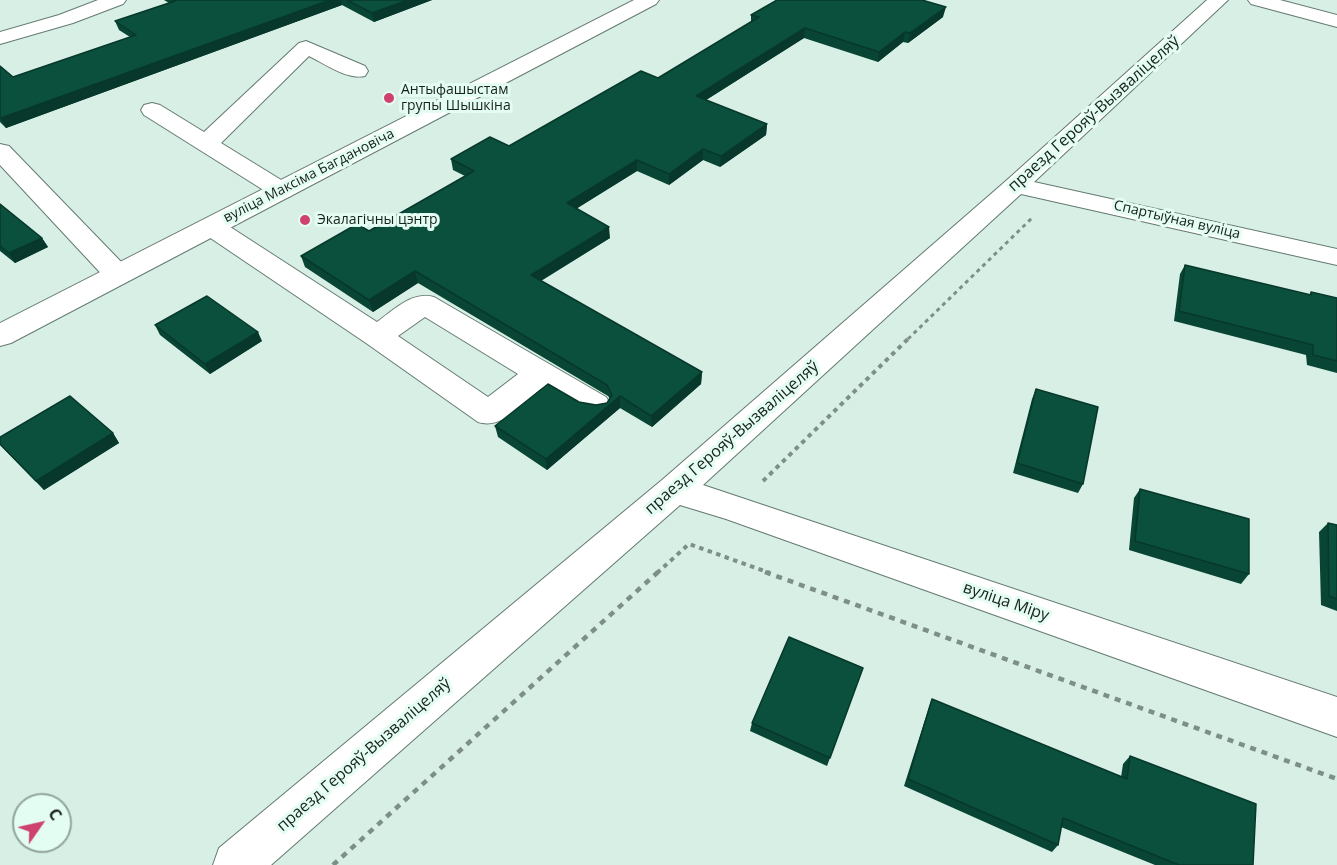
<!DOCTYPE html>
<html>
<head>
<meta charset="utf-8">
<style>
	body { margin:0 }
	#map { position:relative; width:1337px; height:865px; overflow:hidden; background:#d7efe5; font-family:"Open Sans",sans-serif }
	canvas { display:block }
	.north { position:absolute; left:12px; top:793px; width:60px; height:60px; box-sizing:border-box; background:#e4fdf2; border:2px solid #92a59d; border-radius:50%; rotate:56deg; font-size:16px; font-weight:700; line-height:24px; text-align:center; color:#18211e }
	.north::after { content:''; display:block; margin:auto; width:21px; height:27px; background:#ce4170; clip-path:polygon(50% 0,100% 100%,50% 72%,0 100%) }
</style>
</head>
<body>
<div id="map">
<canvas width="1337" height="865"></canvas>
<div class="north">С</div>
</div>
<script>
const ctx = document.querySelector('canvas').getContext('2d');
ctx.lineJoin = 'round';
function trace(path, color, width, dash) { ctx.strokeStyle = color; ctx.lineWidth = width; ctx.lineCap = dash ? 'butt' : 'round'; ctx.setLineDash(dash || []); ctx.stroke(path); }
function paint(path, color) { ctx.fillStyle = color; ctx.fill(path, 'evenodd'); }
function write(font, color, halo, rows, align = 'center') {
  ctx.font = font + ' "Open Sans",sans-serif'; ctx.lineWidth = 6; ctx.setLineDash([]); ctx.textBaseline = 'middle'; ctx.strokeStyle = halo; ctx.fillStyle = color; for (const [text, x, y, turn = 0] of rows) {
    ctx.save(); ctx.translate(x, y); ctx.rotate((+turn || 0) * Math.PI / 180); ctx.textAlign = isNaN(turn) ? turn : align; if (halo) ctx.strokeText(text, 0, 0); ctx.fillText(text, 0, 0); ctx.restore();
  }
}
const pathFar2 = new Path2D(`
	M908 339 1032 218`);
const pathFar1 = new Path2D(`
	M763 481 910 337
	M657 573 689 544 770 573`);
const path = new Path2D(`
	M765 572 1337 779
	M333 865 658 572`);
const minor = new Path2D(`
	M98 0H126L123 4 73 23 0 44V32L59 15Z
	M1207 0H1228L1034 182 1337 249V265L1021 194 703 485 1337 697V737L726 519 680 505 271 865H213L219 848 662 480 1007 180Z
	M1248 0H1280L1337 15V27L1251 4Z
	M306 41 365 66 368 71 365 76C347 80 325 64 309 56L221 143 291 186 295 191 291 196 282 199 273 196 144 115 141 110 144 105 152 103 160 105 204 132 299 43Z
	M0 144 9 146 128 269 132 275 128 281 118 284 108 281 0 165Z
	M212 219 221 221 377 322C394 310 412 291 434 297L606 397 611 405 606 413C583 420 562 400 542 388 523 403 503 430 478 422L366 343 203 233 199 227 203 221ZM425 317 518 374 488 397 398 336Z`);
const major = new Path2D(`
	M634 0H659L656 4 11 343 0 346V323Z`);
const wall = new Path2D(`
	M164 0H432L374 22 342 5 6 128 0 122V66L13 77 130 37 119 30 115 21 169 3Z
	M751 15 943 17 908 43 903 42 878 62 804 38 706 100 767 124 766 135 720 167 703 160 669 185 637 171 577 208 610 238 541 281 702 372 701 384 652 427 620 408 547 470 498 437 495 426 579 402 596 405 607 403 610 399 608 396 418 283 373 312 305 267 301 256 369 231 465 176 453 170 451 159 509 146 658 78 751 22Z
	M0 204 42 238 48 247 15 263 0 251Z
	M1185 265 1309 295 1311 292 1337 298V373L1307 365 1306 355 1174 321 1180 274Z
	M155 325 262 341 210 374 160 335Z
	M1036 389 1083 484 1078 493 1013 473 1032 399Z
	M113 433 119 443 44 490 0 445V437Z
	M1140 489 1249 574 1241 584 1129 550 1134 498Z
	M1328 523 1337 525V611L1321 605 1319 532Z
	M863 668 827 766 750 731 752 723Z
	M932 699 1121 777 1123 764 1130 756 1253 865H1155L1061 827 1058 845 1052 852 904 786 929 707Z`);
const shadedWall = new Path2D(`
	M330 0H341L342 5 6 128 1 118Z
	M408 0H432L374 22 372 13Z
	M946 7 943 17 908 43 910 33Z
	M805 28 804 38 695 107 696 96Z
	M905 32 903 42 878 62 879 52Z
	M767 124 766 135 720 167 721 156Z
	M703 149V160L669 185V174Z
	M637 160V171L568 214 567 203Z
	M609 227 610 238 532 286 531 275Z
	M42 238 48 247 15 263 9 253Z
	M415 271 418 283 373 312 369 300Z
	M258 332 262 341 210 374 205 364Z
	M702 372 701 384 652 427 651 416Z
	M620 396V408L547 470 546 459Z
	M113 433 119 443 44 490 36 481Z`);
const building = new Path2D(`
	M173 0H330L1 118H0V66L13 77 136 35 115 21 175 1Z
	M347 0H408L372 13Z
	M777 0H922L946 7 910 33 905 32 879 52 805 28 696 96 767 124 721 156 703 149 669 174 637 160 567 203 609 227 531 275 702 372 651 416 620 396 546 459 495 426 548 384 579 402 596 405 607 403 612 395 607 385 415 271 369 300 301 256 357 224 369 231 474 171 451 159 490 137 509 146 641 71 658 78 759 17 751 15Z
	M0 204 42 238 9 253 0 246Z
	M1185 265 1311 295V292L1337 298V361L1313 355V345L1179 311Z
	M207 296 258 332 205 364 155 325Z
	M1036 389 1098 407 1083 484 1017 463Z
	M70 396 113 433 36 481 0 444V437Z
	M1140 489 1249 519V574L1135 541Z
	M1328 523 1337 525V599L1329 596Z
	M789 637 863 668 830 758 752 723Z
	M932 699 1127 779 1130 756 1256 804 1253 865H1179L1063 818 1058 845 908 779Z`);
const markers = [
	[389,98,6,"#ce4170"],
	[305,220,6,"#ce4170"]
];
const farPoinames = [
	["Антыфашыстам",401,90],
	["групы Шышкіна",401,106],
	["Экалагічны цэнтр",317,220]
];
const farStreetnames = [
	["вуліца Максіма Багдановіча",309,176,-27],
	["Спартыўная вуліца",1177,220,13]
];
const streetNames = [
	["праезд Герояў-Вызваліцеляў",1094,114,-42],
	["праезд Герояў-Вызваліцеляў",732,438,-41],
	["вуліца Міру",1006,602,19],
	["праезд Герояў-Вызваліцеляў",364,755,-41]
];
trace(minor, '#647a71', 2);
trace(major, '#647a71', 2);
trace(pathFar2, '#7e8f88', 3, [4, 4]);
trace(pathFar1, '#7e8f88', 4, [4.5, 4.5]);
trace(path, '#7e8f88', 4.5, [6, 6]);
paint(minor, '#fff');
paint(major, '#fff');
paint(wall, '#094534');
paint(shadedWall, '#07382b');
paint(building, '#0a503d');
trace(building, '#07382b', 1.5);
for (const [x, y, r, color] of markers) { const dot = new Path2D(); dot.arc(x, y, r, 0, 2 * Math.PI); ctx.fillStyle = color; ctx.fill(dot); trace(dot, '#e4fdf2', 2); }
write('14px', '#18211e', '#e4fdf2', farPoinames, 'left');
write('14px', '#18211e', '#e4fdf2', farStreetnames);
write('16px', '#18211e', '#e4fdf2', streetNames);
</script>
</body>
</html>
